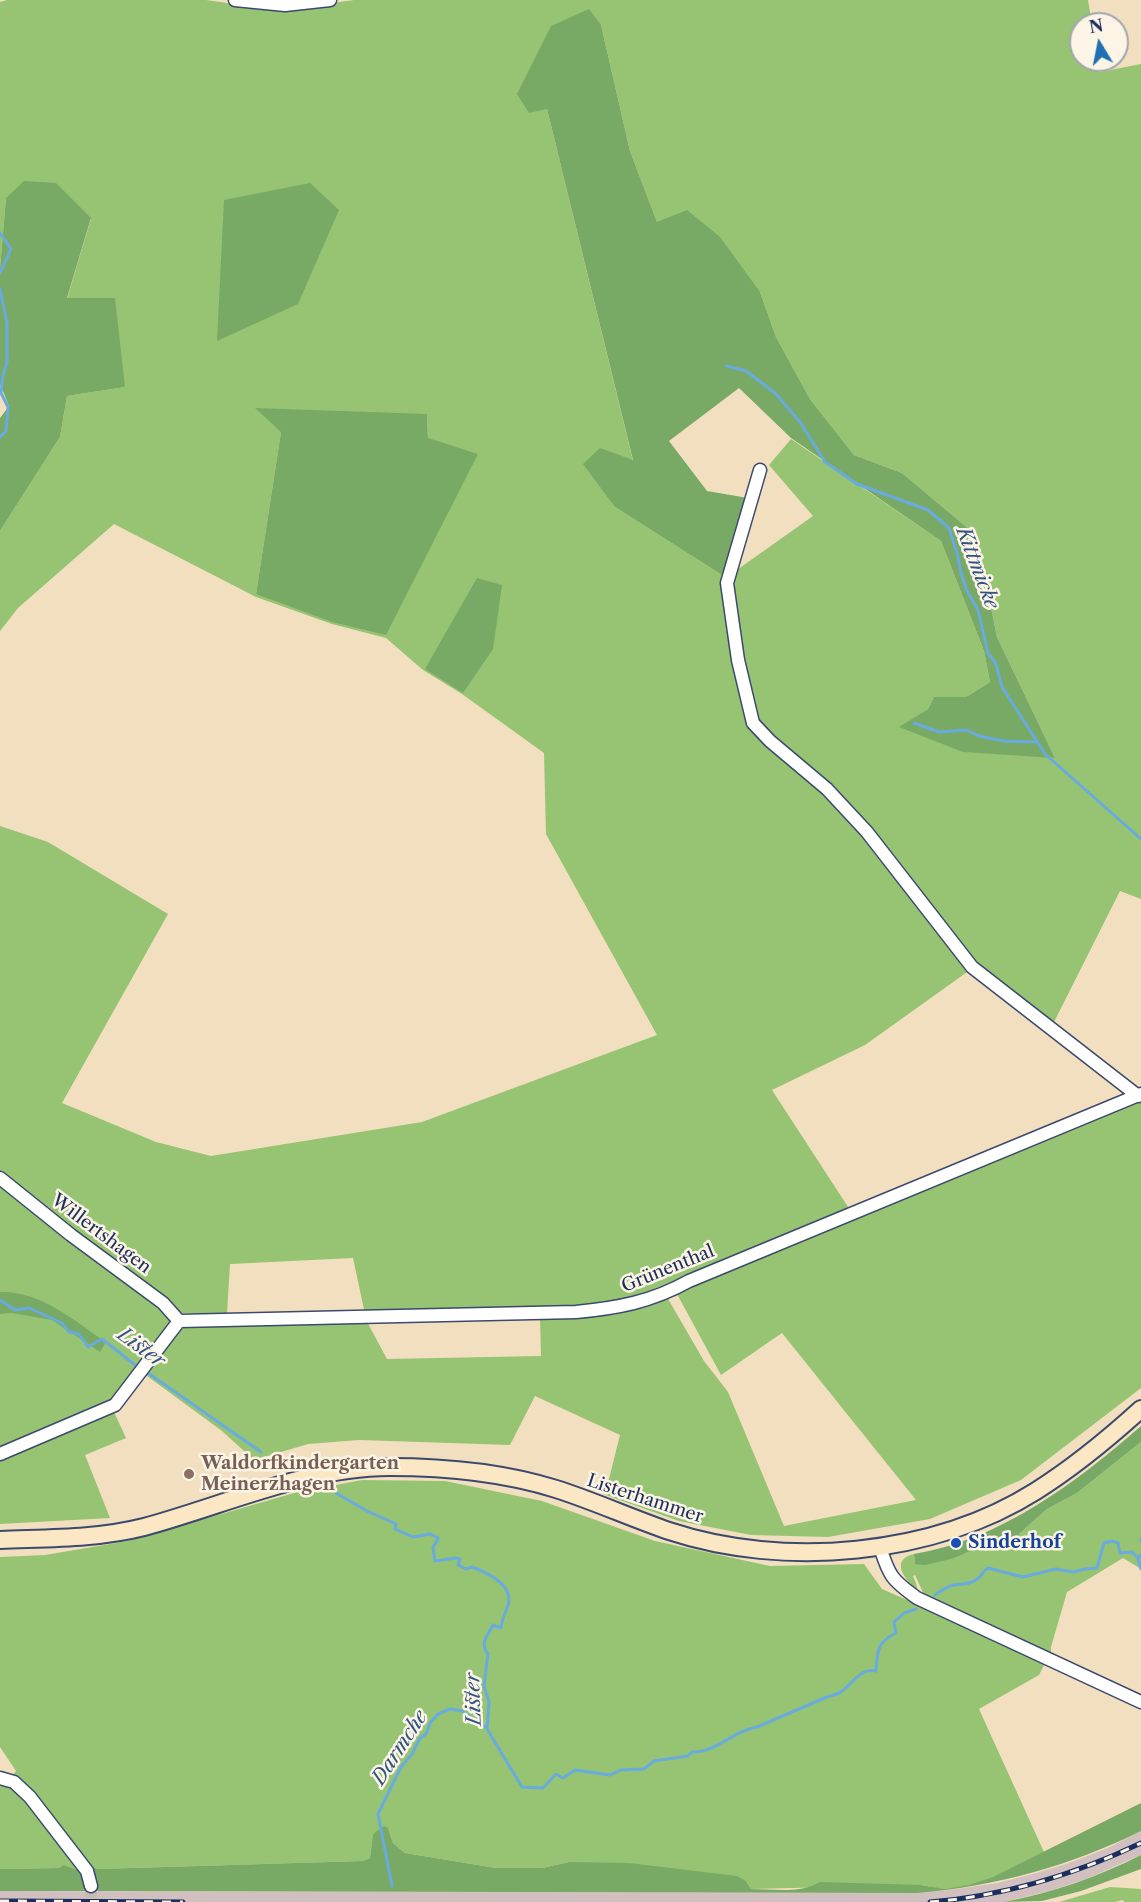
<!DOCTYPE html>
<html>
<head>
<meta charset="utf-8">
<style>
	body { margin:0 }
	#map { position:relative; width:1141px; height:1902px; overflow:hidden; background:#f2dfbf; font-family:"Libre Caslon Text",serif }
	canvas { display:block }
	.north { position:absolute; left:1069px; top:12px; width:60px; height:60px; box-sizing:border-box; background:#fcf5e5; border:2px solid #a2a6af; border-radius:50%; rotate:350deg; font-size:16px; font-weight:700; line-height:24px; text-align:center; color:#1b2f5e }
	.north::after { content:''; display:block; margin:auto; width:21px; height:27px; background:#1f6fb2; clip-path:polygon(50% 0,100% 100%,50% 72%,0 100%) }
</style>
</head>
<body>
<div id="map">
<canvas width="1141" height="1902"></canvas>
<div class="north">N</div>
</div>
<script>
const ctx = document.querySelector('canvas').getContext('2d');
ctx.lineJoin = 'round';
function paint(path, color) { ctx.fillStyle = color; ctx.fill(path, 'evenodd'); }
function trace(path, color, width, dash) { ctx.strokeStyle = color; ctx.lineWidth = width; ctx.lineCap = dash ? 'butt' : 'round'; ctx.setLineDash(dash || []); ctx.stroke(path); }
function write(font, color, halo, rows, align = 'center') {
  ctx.font = font + ' "Libre Caslon Text",serif'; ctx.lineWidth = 5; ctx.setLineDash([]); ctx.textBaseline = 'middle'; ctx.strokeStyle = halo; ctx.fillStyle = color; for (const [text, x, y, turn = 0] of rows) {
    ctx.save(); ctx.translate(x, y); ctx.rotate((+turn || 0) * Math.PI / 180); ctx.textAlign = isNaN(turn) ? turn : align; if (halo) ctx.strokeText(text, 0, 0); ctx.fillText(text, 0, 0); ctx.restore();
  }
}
const industrial = new Path2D(`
	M1141 1831V1855L1086 1879 1049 1891 1004 1902H0V1891L918 1893 957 1889 997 1883 1033 1874 1069 1863 1108 1848Z`);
const green = new Path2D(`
	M7 0H206L262 8 311 6 354 0H1088L1092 24H1081V60H1098L1100 72 1141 64V899L1120 891 1052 1026 974 966 870 830 758 721 750 701 731 587 734 572 813 516 769 465 791 439 941 541 984 651 990 682 966 697H934L928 709 900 727 931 738 1055 758 997 637 976 535 902 473 854 455 810 399 776 337 760 292 657 222 630 151 601 25 547 109 633 461 615 507 725 577 752 728 824 792 863 834 970 970 865 1045 772 1090 850 1210 616 1304 575 1307 365 1314 353 1258 230 1264 227 1314 182 1313 73 1233 0 1174V826L48 842 168 914 62 1103 156 1142 211 1156 422 1122 657 1035 546 834 544 753 462 694 423 670 386 638 332 624 256 597 114 524 18 608 0 631V531L60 437 67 396 125 387 67 299 91 219 6 198 0 268V2ZM427 414 428 438 256 594 281 432Z
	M1141 1098V1388L1021 1480 930 1519 828 1537 751 1535 679 1521 603 1494 608 1483 620 1435 535 1396 510 1445 359 1440 308 1444 254 1460 222 1431 143 1373 180 1324 365 1318 387 1359 541 1356 540 1318 614 1315 667 1297 704 1361 728 1392 784 1526 916 1500 782 1333 721 1375 677 1294 690 1286Z
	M0 1184 154 1305 172 1322 121 1397 0 1452Z
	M113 1410 126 1438 85 1455 110 1518 0 1524V1460Z
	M1141 1442V1569L1123 1558 1067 1592 1051 1647V1653L1046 1655 925 1597 915 1575 913 1576 916 1583 918 1591C905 1580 889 1560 914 1554L915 1564 955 1558 975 1549 1018 1535 1047 1509 1077 1493Z
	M362 1480 445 1481 542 1501 655 1541 770 1566 864 1564 882 1589 1046 1661 1039 1675 979 1709 1044 1852C1013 1867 980 1888 945 1889 938 1889 929 1886 921 1885L751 1889 746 1881 569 1862 542 1868H496L405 1853 393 1843 388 1828 373 1834 370 1858 362 1861 98 1869 89 1865 11 1777 16 1771 0 1747V1557L45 1555 128 1541 294 1493Z
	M0 1782 21 1792 83 1872 60 1868 0 1869Z
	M1110 1887 1141 1889V1902H1124L1123 1900 1115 1902H1059Z`);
const forest = new Path2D(`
	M589 9 601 25 630 151 657 222 687 210 720 237 760 292 776 337 810 399 854 455 902 473 976 535 997 637 1055 758 963 752 899 727 928 709 934 697H966L990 682 984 651 941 541 791 438 739 388 669 441 707 491 748 498 725 577 615 507 583 464 600 448 633 460 547 109 529 113 517 94 551 26Z
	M24 181 56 183 91 218 67 298H115L125 387 67 396 60 437 0 531V418L9 406 0 384V268L6 198Z
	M310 183 339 210 298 304 217 341 224 200Z
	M255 408 427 414 428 438 478 454 386 635 332 622 256 594 281 432Z
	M477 578 502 585 493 649 463 693 425 669Z
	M0 1292C41 1291 73 1320 106 1342L100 1352 52 1320 12 1313 0 1314Z
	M1141 1426V1442L1077 1493 1047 1509 1018 1535 975 1549 955 1558 925 1565 915 1564 914 1554C1000 1540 1077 1482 1141 1426Z
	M1141 1803V1831C1070 1866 997 1886 918 1893L96 1891 94 1875 89 1865 98 1869 362 1861 370 1858 373 1834 384 1826 388 1828 393 1843 405 1853 496 1868H542L569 1862 629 1863 737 1876 746 1881 751 1889C773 1889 800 1894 820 1882L921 1885 945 1889 969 1885 993 1877Z
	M1141 1855V1869L1081 1891 1042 1901 1004 1902C1051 1893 1098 1877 1141 1855Z
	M63 1865 83 1872 86 1891H0V1869L60 1868Z`);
const stream = new Path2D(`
	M0 233 11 249 0 273
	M0 289 7 323V362L3 375 1 393 8 407 6 431 0 437
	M727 366 746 371 775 393 800 422 825 462 857 484 928 510 949 528 957 553 961 573 967 591 978 610 988 653 996 664 1002 687 1045 754 1141 839
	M914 723 939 732 967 730 979 736 1003 741 1035 742
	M0 1300 15 1310 29 1308 62 1323 69 1332 79 1334 88 1347 102 1339 139 1368
	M145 1371 261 1452
	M336 1493 367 1511 396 1524 395 1529 413 1537 430 1534 438 1538 437 1541 433 1547 435 1561 456 1558 460 1559 458 1565 466 1569 472 1567C488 1573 514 1585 508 1605 505 1614 502 1619 501 1628L493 1625C488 1636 479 1642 488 1654L484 1686 489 1702 487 1729 522 1787 543 1788 556 1774 563 1778 575 1770 610 1775 621 1770 644 1769 654 1761 688 1756 692 1752C716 1753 734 1730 757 1727L827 1697C833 1695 837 1695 842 1691 854 1683 859 1668 876 1671 878 1651 876 1643 896 1633L894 1622 904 1613 916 1609
	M1141 1539V1541
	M1138 1558 1141 1569
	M935 1595C941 1591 946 1587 953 1585 961 1584 970 1585 977 1579 982 1576 982 1572 988 1568L1023 1577 1056 1569 1073 1572 1085 1569 1097 1568 1104 1543 1112 1541 1118 1543 1120 1553 1132 1552 1138 1558 1141 1555
	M392 1886 378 1814 401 1767 412 1754 420 1738 426 1734 430 1723 438 1714 450 1709 462 1711 487 1728`);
const streetTunnel = new Path2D(`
	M91 1886V1902`);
const street = new Path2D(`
	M235 0 285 5 330 0
	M760 470 727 583 738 660 753 723 770 741 827 789 867 832 972 967 1138 1096
	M0 1178 71 1235 163 1303 179 1321
	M179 1321 576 1312C618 1308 651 1302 689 1281L1141 1094
	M0 1454 115 1405 179 1321
	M880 1547C889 1576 892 1580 917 1598L1141 1702
	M0 1778 14 1782 30 1797 87 1871 91 1886`);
const secondary = new Path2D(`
	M0 1540C48 1538 97 1539 144 1527 222 1506 307 1467 389 1467 445 1467 502 1472 556 1489 594 1501 631 1518 669 1531 784 1569 933 1556 1036 1491 1074 1467 1108 1439 1141 1409`);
const rail = new Path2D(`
	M0 1901 183 1902
	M930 1902C1004 1896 1074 1875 1141 1843`);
const markers = [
	[189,1474,6,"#8d6e63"],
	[956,1543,6,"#1a4fb4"]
];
const streetNames = [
	["Willertshagen",101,1234,37],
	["Grünenthal",668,1269,-22],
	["Listerhammer",645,1499,18]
];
const educationNames = [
	["Waldorfkindergarten",201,1464],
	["Meinerzhagen",201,1485]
];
const transitNames = [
	["Sinderhof",968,1543]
];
const waterNames = [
	["Kittmicke",977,568,69],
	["Lister",141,1348,36],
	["Lister",474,1699,-92],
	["Darmche",400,1748,-57]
];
paint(industrial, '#d2bfc0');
paint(green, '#96c473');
paint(forest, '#78aa65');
trace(stream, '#69abde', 3);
trace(streetTunnel, '#c7bcac', 12, [12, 6]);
trace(street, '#3b496d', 15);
trace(secondary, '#3b496d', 20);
trace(street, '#fff', 12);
trace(secondary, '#fbe7c3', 16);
trace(rail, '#1b2f5e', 5);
trace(rail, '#fcf5e5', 3, [9]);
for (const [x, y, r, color] of markers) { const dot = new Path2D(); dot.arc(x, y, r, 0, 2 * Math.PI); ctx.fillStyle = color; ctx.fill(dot); trace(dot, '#fcf5e5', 2); }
write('18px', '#1b2f5e', '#fcf5e5', streetNames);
write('bold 18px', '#785e54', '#fcf5e5', educationNames, 'left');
write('bold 18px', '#164399', '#fcf5e5', transitNames, 'left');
write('italic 20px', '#325484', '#fcf5e5', waterNames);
</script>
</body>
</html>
